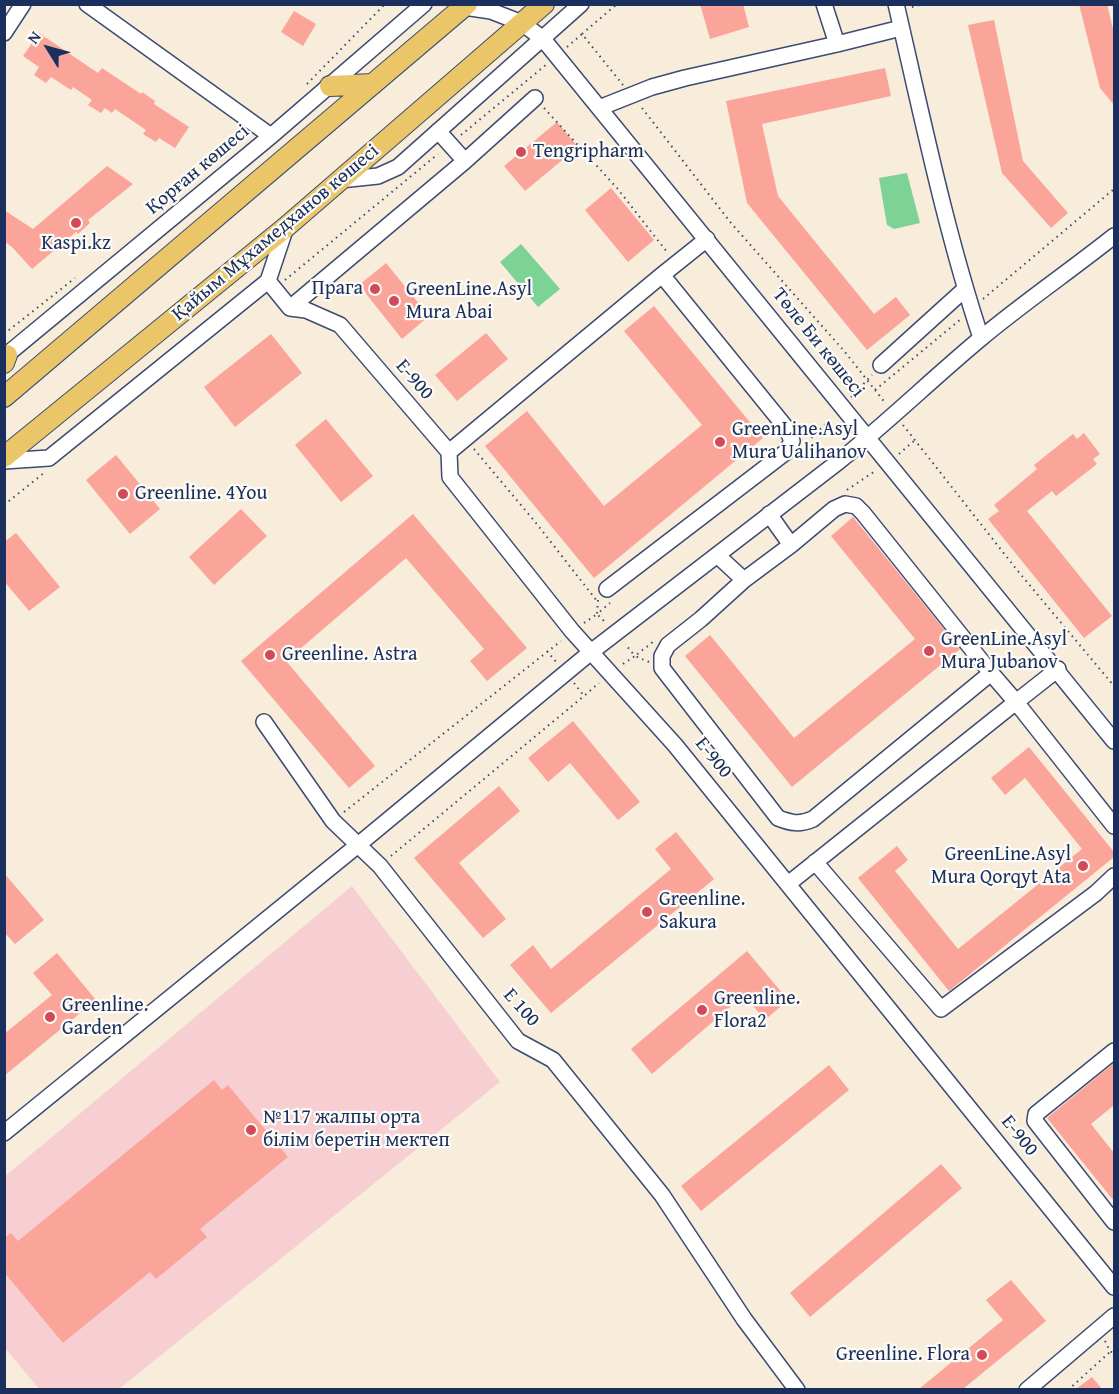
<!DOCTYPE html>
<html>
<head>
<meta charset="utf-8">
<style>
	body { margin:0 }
	#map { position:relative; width:1119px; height:1394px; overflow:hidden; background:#f8ecdb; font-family:"Gentium Book Plus",serif }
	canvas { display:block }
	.frame { position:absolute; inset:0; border:6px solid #1b2f5e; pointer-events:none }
	.north { position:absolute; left:18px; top:18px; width:60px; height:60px; -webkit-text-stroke:4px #fdfcf7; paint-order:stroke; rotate:307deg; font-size:16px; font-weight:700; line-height:24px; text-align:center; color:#1b2f5e }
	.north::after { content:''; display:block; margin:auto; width:21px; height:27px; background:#1b2f5e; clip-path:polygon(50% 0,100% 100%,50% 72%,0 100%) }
</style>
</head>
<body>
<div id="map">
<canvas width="1119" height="1394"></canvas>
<div class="frame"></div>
<div class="north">N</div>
</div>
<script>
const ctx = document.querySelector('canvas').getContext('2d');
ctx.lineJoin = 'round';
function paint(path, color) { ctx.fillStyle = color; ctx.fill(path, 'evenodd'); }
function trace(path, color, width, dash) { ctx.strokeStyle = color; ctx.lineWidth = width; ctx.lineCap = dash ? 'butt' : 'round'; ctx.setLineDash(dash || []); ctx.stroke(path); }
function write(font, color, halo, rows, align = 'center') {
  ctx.font = font + ' "Gentium Book Plus",serif'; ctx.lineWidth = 4.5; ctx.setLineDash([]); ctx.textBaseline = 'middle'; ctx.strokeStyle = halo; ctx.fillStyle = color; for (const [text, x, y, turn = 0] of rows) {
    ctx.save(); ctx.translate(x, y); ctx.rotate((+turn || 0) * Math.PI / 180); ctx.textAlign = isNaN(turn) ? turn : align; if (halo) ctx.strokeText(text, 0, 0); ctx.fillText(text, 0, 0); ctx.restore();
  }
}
const built = new Path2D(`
	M352 886 500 1082 119 1389H39L5 1348 4 1177Z`);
const green = new Path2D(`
	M907 173 920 223 894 229 887 225 879 178Z
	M521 244 560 289 538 307 500 262Z`);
const building = new Path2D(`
	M700 4H743L749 27 710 39Z
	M1079 4H1107L1114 33V105L1100 88Z
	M294 11 316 24 303 46 281 32Z
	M994 20 1023 161 1068 213 1051 228 1002 173 968 25Z
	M39 33 98 73 102 68 141 94 142 92 155 101 154 104 189 127 175 148 159 138 156 142 143 134 146 130 115 109 112 113 105 108 101 113 88 105 92 100 73 87 71 90 51 77 46 83 34 75 39 67 23 56Z
	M885 68 891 96 762 124 778 196 874 314 896 297 910 315 867 350 747 203 726 101Z
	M557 122 578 147 525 191 504 166Z
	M107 166 133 184 88 220 90 223 78 234 76 232 32 269 12 247 4 241V210L33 229Z
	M611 188 654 240 628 262 585 210Z
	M386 263 429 316 402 339 359 285Z
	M654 306 763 438 594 578 485 446 527 411 604 506 702 425 624 331Z
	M486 333 508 359 457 401 435 375Z
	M271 334 302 373 235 427 204 387Z
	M326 419 373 476 341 502 295 445Z
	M1084 433 1100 454 1093 459 1097 464 1056 496 1052 491 1027 511 1112 616 1084 638 988 519 999 511 994 505 1037 469 1034 465 1073 434 1077 439Z
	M116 455 160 509 130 534 86 480Z
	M241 509 267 536 214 585 189 557Z
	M413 514 527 648 487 681 470 661 484 649 406 558 286 661 375 766 349 788 241 661Z
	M853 517 960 649 792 787 685 656 710 635 794 738 915 639 831 536Z
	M16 533 60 587 29 611 4 581V542Z
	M573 721 640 802 618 820 570 763 548 782 528 758Z
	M1029 747 1114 852V857L949 991 858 878 897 846 908 860 895 871 958 949 1082 849 1025 778 1005 795 991 778Z
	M499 786 520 811 459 863 506 919 483 938 414 858Z
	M676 832 714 879 551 1013 510 965 533 945 551 969 671 869 655 849Z
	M4 873 44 920 15 944 4 932Z
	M747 951 788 1000 765 1020 744 995 652 1074 631 1049Z
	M57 953 96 1000 4 1076V1034L52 995 33 973Z
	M1114 1063V1105L1091 1124 1114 1153V1201L1047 1118Z
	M829 1065 849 1090 701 1211 681 1186Z
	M214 1080 222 1090 228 1085 288 1157 200 1229 207 1237 156 1279 150 1272 63 1343 4 1272V1238L11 1233 18 1241Z
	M941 1164 962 1188 810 1317 790 1293Z
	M1011 1280 1046 1321 963 1389H919L1003 1320 986 1300Z
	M1092 1377 1102 1389H1076Z`);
const path = new Path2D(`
	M912 7 923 4
	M582 34 617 4
	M567 47 582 34 623 85
	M307 84 385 4
	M544 108 617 188 667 252
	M642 108 731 223 845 352 886 404
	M461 135 547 64
	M285 280 438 154
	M983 299 1114 189
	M4 334 75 278
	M875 390 961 319
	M851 397 872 375
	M903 425 1017 570 1114 686
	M807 442 833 417
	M474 449 536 523 597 601
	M899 454 915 440
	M847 490 875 471
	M4 505 44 473
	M598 600 597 614 610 603
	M584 623 597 614 605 622
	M547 651 557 663
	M649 662 635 656 654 641
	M623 664 635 656 625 644
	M574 683 584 696 599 683
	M344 812 561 641
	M391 856 584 696
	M1105 1341 1108 1347 1114 1356
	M1068 1390 1111 1351`);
const minor = new Path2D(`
	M87 4 271 136
	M824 4 837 44
	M896 4C922 116 945 229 981 338
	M464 7 491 11 522 23 543 39 1114 741
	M4 33 23 4
	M599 108 652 87 685 78 837 44 901 28
	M438 131 465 161
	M340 180 378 176 398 167 581 4
	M268 281 290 308 306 310 340 325 449 452 450 477 572 631 675 745 1114 1287
	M290 308 465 161 535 98
	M4 357 271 136 424 4
	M881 365 965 289
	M449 452 662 275 707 239
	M4 461 49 458 268 281 286 227
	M845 504 856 506 863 513 991 673 813 819C799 825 791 823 778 818L662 668V656L668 645 701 619 744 580 791 545 834 509Z
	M769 514 791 545
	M717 555 744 580
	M607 589 786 452 792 441 787 429 662 275
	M991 673 1016 702 1058 669
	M264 722 333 821 380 866 518 1041 553 1060 662 1195 744 1319 797 1390
	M815 862 941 1009 1096 893 1114 876
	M788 884 1016 702 1114 826
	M1114 1051 1036 1114 1035 1121 1114 1222
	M4 1133 358 845 591 652 838 462C887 423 932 379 980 339 1023 303 1070 271 1114 236
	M1027 1390 1114 1316`);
const major = new Path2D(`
	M330 86 373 84
	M4 363 7 355
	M4 397 467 4
	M4 457 286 227 544 4`);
const markers = [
	[521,152,6,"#d1495b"],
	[76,223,6,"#d1495b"],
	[375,289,6,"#d1495b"],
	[394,301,6,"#d1495b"],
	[720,442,6,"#d1495b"],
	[123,494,6,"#d1495b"],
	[929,651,6,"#d1495b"],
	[270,655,6,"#d1495b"],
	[1083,866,6,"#d1495b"],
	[647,912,6,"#d1495b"],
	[702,1010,6,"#d1495b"],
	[50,1017,6,"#d1495b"],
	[251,1130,6,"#d1495b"],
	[982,1355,6,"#d1495b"]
];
const poiNames = [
	["Tengripharm",533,152],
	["Kaspi.kz",76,244,"center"],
	["Прага",363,289,"right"],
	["GreenLine.Asyl",406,290],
	["Mura Abai",406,313],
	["GreenLine.Asyl",732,430],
	["Mura Ualihanov",732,453],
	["Greenline. 4You",135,494],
	["GreenLine.Asyl",941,640],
	["Mura Jubanov",941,663],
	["Greenline. Astra",282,655],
	["GreenLine.Asyl",1071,855,"right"],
	["Mura Qorqyt Ata",1071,878,"right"],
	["Greenline.",659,900],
	["Sakura",659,923],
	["Greenline.",714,999],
	["Flora2",714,1022],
	["Greenline.",62,1006],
	["Garden",62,1029],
	["№117 жалпы орта",263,1118],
	["білім беретін мектеп",263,1141],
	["Greenline. Flora",970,1355,"right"]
];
const streetNames = [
	["Қорған көшесі",198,170,-40],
	["Қайым Мұхамедханов көшесі",276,233,-40],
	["Төле Би көшесі",818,343,51],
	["E-900",414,380,49],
	["E-900",713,758,51],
	["E 100",521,1008,48],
	["E-900",1019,1136,51]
];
paint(built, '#f7cfd3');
paint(green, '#7dd295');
paint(building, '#fba49a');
trace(minor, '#3c4b71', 18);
trace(major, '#3c4b71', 22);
trace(path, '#3c4b71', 2, [1.5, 4.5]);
trace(minor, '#fff', 15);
trace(major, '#ebc669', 20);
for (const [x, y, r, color] of markers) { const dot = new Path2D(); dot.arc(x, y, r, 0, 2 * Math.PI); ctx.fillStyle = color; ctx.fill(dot); trace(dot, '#fdfcf7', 2); }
write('20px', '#1b2f5e', '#fdfcf7', poiNames, 'left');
write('20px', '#1b2f5e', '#fdfcf7', streetNames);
</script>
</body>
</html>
